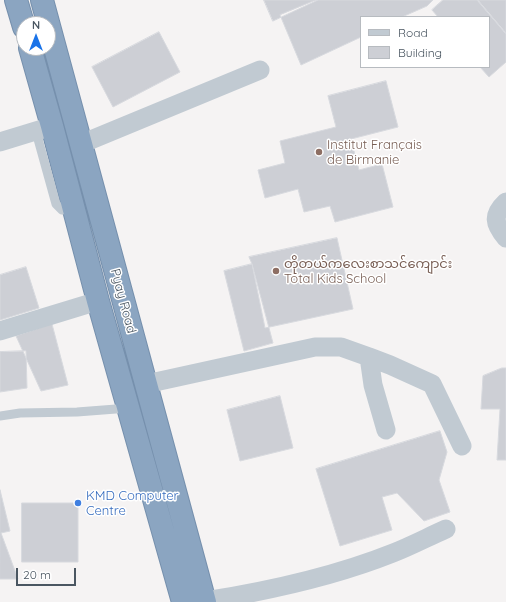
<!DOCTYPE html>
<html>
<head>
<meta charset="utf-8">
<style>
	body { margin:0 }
	#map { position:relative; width:506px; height:602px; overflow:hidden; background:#f5f3f3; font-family:Quicksand,sans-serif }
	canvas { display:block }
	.legend { position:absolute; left:360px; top:16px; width:130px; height:52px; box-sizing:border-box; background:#fff; border:1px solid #b7bbc0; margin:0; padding:5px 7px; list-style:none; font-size:12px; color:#4a5661 }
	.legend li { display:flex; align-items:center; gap:8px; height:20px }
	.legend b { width:20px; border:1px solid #b7bbc0 }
	.north { position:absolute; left:16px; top:16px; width:40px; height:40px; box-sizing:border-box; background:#fff; border:1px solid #b7bbc0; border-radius:50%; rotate:0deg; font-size:11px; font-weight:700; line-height:16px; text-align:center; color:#4a5661 }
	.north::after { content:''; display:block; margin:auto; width:14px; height:18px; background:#1a73e8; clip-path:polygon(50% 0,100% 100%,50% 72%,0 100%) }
	.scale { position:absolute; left:16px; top:568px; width:60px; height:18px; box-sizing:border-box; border:2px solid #4a5661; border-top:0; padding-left:5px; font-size:12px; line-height:14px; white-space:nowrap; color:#4a5661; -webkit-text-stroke:3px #fff; paint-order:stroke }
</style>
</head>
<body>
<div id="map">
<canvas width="506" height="602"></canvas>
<ul class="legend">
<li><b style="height:5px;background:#c1cad2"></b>Road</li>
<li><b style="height:11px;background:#cdcfd5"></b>Building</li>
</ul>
<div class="north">N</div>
<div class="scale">20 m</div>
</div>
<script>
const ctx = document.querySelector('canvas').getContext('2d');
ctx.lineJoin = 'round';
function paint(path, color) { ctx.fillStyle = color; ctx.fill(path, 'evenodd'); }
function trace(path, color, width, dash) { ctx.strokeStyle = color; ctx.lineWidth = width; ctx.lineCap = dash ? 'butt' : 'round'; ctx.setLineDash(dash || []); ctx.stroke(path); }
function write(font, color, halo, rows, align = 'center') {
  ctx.font = font + ' Quicksand,"Noto Sans Myanmar",sans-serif'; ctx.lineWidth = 3; ctx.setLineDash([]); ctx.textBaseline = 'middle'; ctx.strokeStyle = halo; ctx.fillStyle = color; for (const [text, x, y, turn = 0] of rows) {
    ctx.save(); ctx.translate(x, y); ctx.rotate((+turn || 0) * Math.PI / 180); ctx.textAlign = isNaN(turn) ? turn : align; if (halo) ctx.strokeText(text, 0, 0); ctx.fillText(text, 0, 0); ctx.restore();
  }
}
const building = new Path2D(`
	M264 0H318L273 21Z
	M316 0H433L427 6 402 17H361V37L301 65 280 15Z
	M443 0H477L506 34V62L489 77 480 67H489V17H438L432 10Z
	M478 0H506V33Z
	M159 32 180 72 113 107 92 67Z
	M386 81 398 127 351 139 359 170 382 164 393 207 335 222 330 206 304 212 298 189 265 198 258 170 285 163 280 141 336 127 328 96Z
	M337 238 353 309 265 328 252 264 249 257Z
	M252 264 273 343 244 351 224 271Z
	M26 267 39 308 0 320V275Z
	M52 324 68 385 41 391 16 336Z
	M26 351 27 388 0 392V352Z
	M502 368H506V460H497L500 409H481L483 376Z
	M280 396 293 448 240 461 227 410Z
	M440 431 447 452 439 480 450 512 424 521 397 493 382 497 392 530 340 546 316 469Z
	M0 490 10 531 1 533 18 579H0Z
	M22 503H78V562H22Z`);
const lane = new Path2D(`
	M45 131 41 134 38 139 56 204 62 210 73 208
	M0 416 20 413 77 412 129 408`);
const street = new Path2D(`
	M0 142 52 126
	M81 144 260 70
	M506 202C492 215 494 224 506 238
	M0 331 98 301
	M369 357 390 365 432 384 462 446
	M146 384 315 347H341L369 357 373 385 386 430
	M205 601C268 591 333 577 393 553 411 546 428 537 446 529`);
const highway = new Path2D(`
	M16 0 24 27
	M42 0 205 602
	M30 48 52 126 98 301 183 602`);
const markers = [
	[319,152,4,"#8d6e63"],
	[276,271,4,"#8d6e63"],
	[78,503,4,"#3f7fe0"]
];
const educationNames = [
	["Institut Français",327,145],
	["de Birmanie",327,160],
	["တိုတယ်ကလေးစာသင်ကျောင်း",284,264],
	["Total Kids School",284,279]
];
const streetNames = [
	["Pyay Road",123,301,75]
];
const shopNames = [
	["KMD Computer",86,496],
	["Centre",86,511]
];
paint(building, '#cdcfd5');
trace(building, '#d7d9de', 1);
trace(highway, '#7690ad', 24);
trace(lane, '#c1cad2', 9);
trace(street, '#c1cad2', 19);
trace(highway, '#8ba5c1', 22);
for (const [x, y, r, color] of markers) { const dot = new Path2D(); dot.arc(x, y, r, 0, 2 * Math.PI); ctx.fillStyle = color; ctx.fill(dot); trace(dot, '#fff', 1.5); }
write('13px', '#785e54', '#fff', educationNames, 'left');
write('13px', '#4a5661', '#fff', streetNames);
write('13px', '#366cbe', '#fff', shopNames, 'left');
</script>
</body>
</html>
